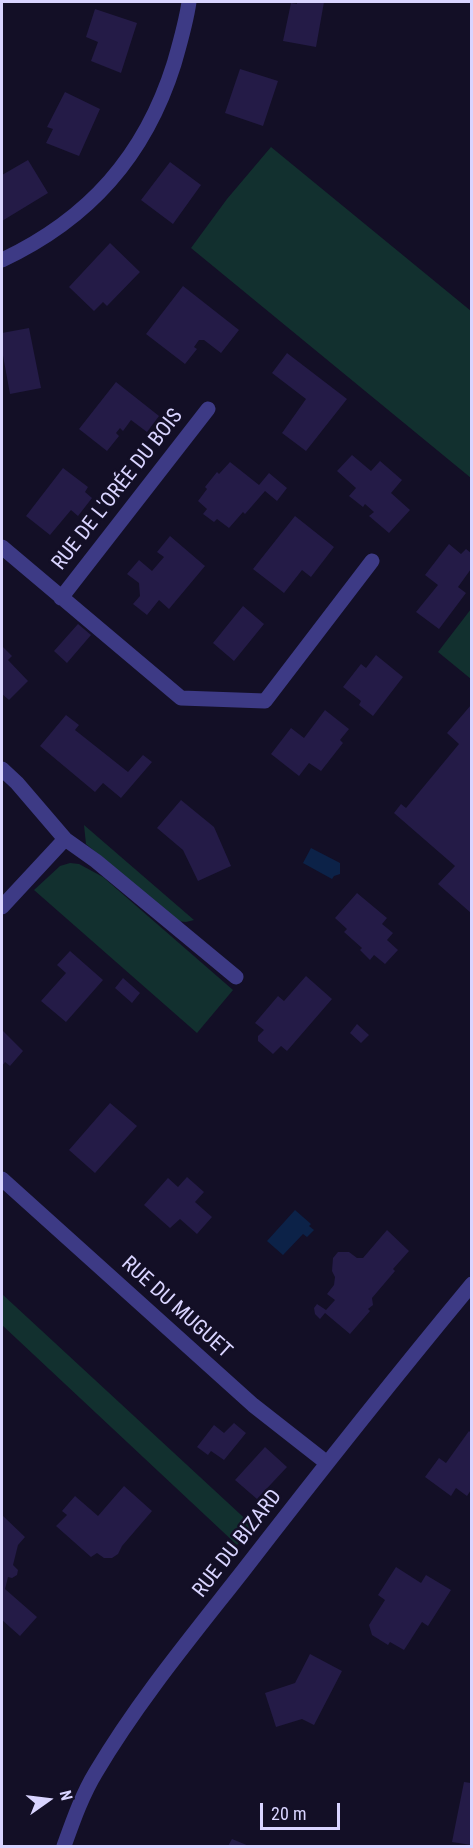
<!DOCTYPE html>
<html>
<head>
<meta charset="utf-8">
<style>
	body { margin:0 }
	#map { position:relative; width:473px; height:1848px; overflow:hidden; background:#130f26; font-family:"Roboto Condensed",sans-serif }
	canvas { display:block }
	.frame { position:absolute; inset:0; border:3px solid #d9d4ff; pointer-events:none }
	.north { position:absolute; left:18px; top:1770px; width:60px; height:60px; -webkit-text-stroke:4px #130f26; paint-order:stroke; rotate:76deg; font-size:16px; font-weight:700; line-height:24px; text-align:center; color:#d9d4ff }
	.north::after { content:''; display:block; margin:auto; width:21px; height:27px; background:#d9d4ff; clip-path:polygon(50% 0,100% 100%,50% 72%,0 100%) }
	.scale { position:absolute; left:260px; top:1803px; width:80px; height:27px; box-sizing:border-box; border:3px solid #d9d4ff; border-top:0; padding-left:8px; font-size:18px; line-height:21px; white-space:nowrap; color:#d9d4ff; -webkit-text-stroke:4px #130f26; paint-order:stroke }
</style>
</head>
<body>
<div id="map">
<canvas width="473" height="1848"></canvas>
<div class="frame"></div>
<div class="north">N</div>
<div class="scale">20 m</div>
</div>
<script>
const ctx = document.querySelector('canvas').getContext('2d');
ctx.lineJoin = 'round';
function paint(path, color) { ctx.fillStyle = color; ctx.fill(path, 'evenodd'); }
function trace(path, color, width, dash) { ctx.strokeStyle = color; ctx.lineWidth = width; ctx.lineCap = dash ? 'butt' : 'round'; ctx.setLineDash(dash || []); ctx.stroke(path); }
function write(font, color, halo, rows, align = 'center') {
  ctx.font = font + ' "Roboto Condensed",sans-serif'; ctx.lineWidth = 5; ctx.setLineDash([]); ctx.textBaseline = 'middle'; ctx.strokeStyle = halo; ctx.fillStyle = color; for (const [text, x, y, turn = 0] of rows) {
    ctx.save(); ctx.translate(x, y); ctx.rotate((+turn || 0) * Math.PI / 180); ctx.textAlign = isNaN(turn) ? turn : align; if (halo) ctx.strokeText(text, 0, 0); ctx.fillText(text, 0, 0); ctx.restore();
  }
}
const green = new Path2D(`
	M271 147 471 311V478L191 248 227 199Z
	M471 609V679L438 652Z
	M84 825 194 920 186 922 177 921 86 844Z
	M70 863 79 864 103 877 233 990 197 1033 34 890 60 866Z
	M2 1294 253 1526 237 1545 2 1325Z`);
const water = new Path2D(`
	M311 848 340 863V874L334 876 332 879 303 863Z
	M295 1210 311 1224 309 1226 314 1230 307 1237 303 1234 283 1255 267 1241Z`);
const building = new Path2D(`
	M297 2H324L316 47 283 41 291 3 297 4Z
	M95 9 137 23 121 73 91 61 98 42 86 37Z
	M240 69 278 81 263 126 225 113Z
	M65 92 100 109 79 156 46 143 53 129 47 127Z
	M28 160 48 193 2 221V175Z
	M170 162 201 185 173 224 141 200Z
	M110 243 140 272 107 306 103 302 94 311 69 287Z
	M183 286 239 330 221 353 204 340H199L194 347 197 349 185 364 146 334Z
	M29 328 41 388 10 394 2 350V333Z
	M287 353 347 399 306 451 282 433 306 399 272 373Z
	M116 382 159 416 147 432 131 420 123 431 120 428 116 433 119 436 107 451 79 429Z
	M352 455 371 471 380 461 402 480 391 493 410 510 389 533 369 516 374 512 365 504 363 507 349 496 356 488 337 471Z
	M230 462 259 485 269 473 287 488 277 501 265 491 245 514 243 512 229 528 217 519 214 522 203 514 207 509 198 501 207 489 205 487 217 472 219 474Z
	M63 468 88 487 85 492 92 498 78 516 71 510 50 535 26 516Z
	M295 516 334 547 311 577 302 570 284 593 253 569Z
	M170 536 205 566 169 609 159 600 147 615 133 604 140 596 139 583 127 574 139 560 152 571 164 557 157 552Z
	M449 544 461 554 466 549 471 553V569L458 587 466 593 439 629 416 612 438 585 425 575Z
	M243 606 264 624 234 661 213 643Z
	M78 624 91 635 67 663 54 651Z
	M2 646 12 656 8 660 28 681 9 700 2 694Z
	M376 655 403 677 373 716 359 705 361 701 343 687 361 664 366 668Z
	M471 705V913L438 884 455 866 394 813 401 804 406 808 459 744 447 733Z
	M325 710 349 729 340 740 343 743 321 771 309 763 299 776 271 754 291 728 304 738Z
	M66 715 79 725 75 730 128 772 143 755 152 762 121 798 103 783 95 792 40 746Z
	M181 800 214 827 231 866 198 881 183 850 157 828Z
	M357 893 387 918 382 924 393 933 387 940 398 950 385 964 374 955 370 960 360 950 362 948 344 932 347 929 335 918Z
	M70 951 103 980 66 1022 41 1001 66 973 57 965Z
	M306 976 332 999 287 1051 281 1046 273 1054 258 1041V1036L264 1030 255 1023 278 996 284 1001Z
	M123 978 140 993 132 1003 115 988Z
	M357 1024 369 1035 361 1043 350 1033Z
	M2 1030 23 1051 10 1066 5 1062 2 1066Z
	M110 1103 137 1126 95 1173 69 1150Z
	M187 1177 204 1192 195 1202 212 1217 197 1234 180 1219 170 1228 144 1205 168 1178 178 1187Z
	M387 1230 409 1251 393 1269 395 1271 372 1298 373 1305 368 1309 370 1311 350 1334 325 1313 320 1319 315 1314 314 1308 317 1304 326 1310 335 1300 327 1294 334 1285 335 1277 332 1271 333 1258 338 1252H349L357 1258H363Z
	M234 1423 246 1433 224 1460 211 1451 208 1455 197 1447 214 1425 224 1433Z
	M469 1431 471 1433V1490L467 1496 456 1488 451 1496 425 1477 439 1458 446 1463Z
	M265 1447 287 1467 257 1499 235 1480Z
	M124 1486 152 1511 122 1546 118 1554 112 1558H104L97 1553 91 1557 56 1526 67 1515 62 1511 75 1496 98 1516Z
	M2 1515 25 1537 18 1545 13 1565 18 1570 17 1575 12 1578 8 1577 5 1589 37 1617 20 1636 2 1620Z
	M396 1567 421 1583 426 1575 451 1590 428 1626 422 1622 404 1650 390 1642 388 1645 372 1635 369 1625 385 1600 378 1595Z
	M310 1654 342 1671 314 1725 302 1719 276 1727 265 1693 295 1683Z
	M464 1782 471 1783V1845L452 1842Z
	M232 1839 249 1846H228Z`);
const minor = new Path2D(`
	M2 260C89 219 145 156 174 64 180 43 186 23 189 2
	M2 547 181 698 265 701 372 561
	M61 598 208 409
	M2 769 17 783 65 839
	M2 907 65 839 96 861 236 977
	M2 1179 253 1405 327 1463
	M64 1846C73 1821 82 1795 96 1772 138 1701 192 1636 243 1571 318 1474 394 1378 472 1284`);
const streetNames = [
	["RUE DE L'ORÉE DU BOIS",118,490,-52],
	["RUE DU MUGUET",176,1308,42],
	["RUE DU BIZARD",238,1544,-52]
];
paint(green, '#12302f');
paint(water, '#0c2248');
paint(building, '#241b47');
trace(minor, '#3d3a85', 15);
write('21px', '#d9d4ff', '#130f26', streetNames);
</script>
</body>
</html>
